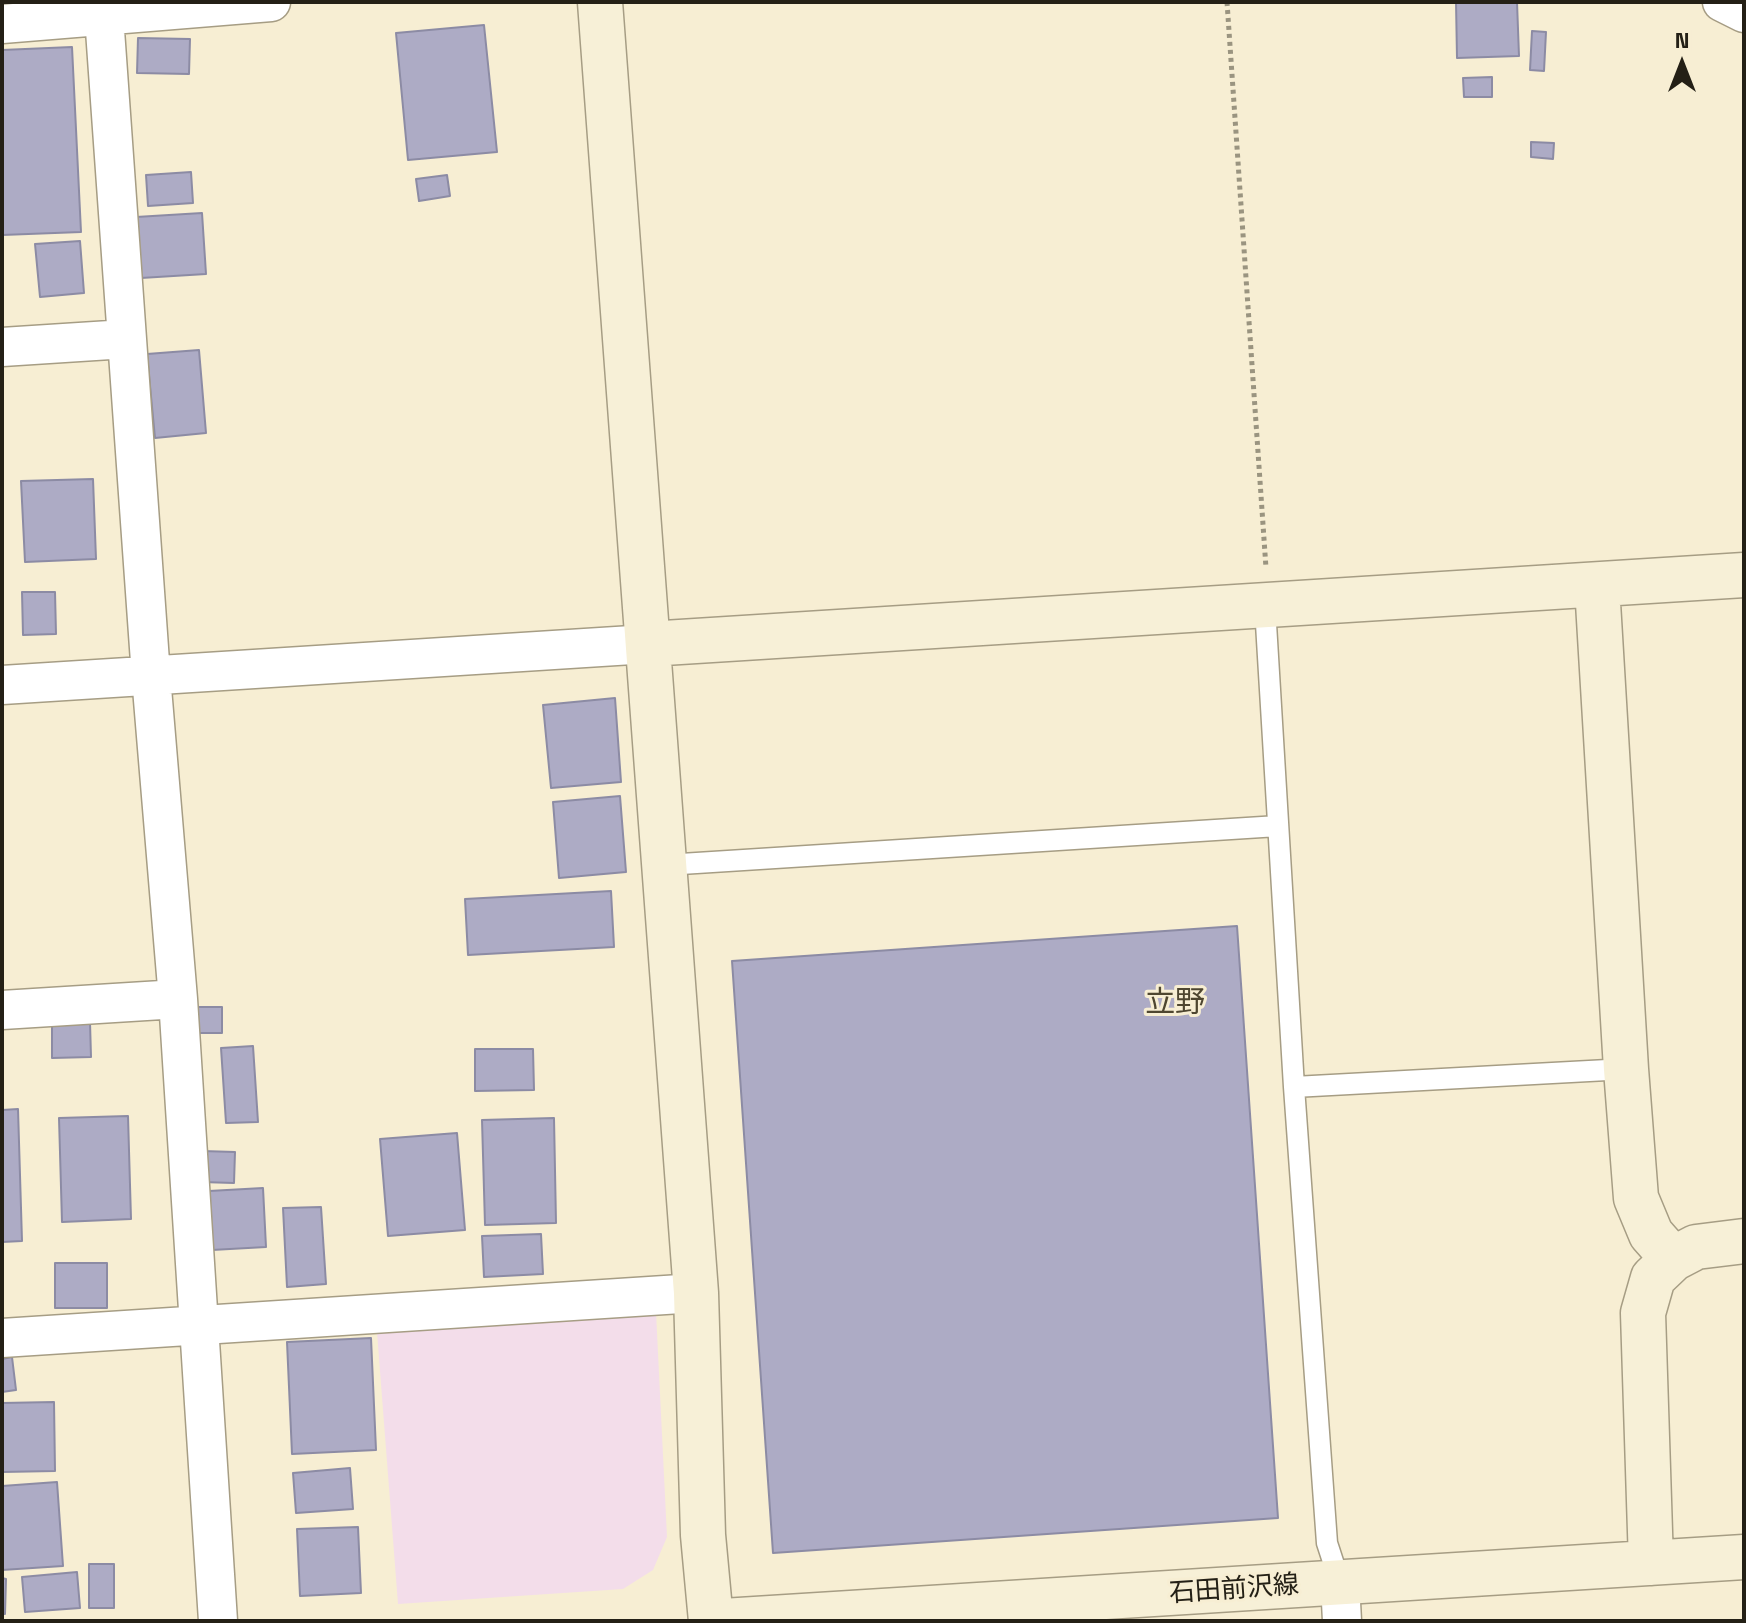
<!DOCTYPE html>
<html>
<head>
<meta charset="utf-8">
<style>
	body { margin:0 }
	#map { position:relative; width:1746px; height:1623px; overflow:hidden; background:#f7eed3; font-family:"Space Grotesk",sans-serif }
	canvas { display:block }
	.frame { position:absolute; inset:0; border:4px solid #242016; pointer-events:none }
	.north { position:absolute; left:1642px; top:24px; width:80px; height:80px; -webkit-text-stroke:6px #f7eed3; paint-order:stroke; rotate:0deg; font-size:22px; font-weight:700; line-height:32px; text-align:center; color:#242016 }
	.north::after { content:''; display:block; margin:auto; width:28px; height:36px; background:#242016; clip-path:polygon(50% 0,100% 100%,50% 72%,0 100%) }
</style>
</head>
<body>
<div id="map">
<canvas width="1746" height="1623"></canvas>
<div class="frame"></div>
<div class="north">N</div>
</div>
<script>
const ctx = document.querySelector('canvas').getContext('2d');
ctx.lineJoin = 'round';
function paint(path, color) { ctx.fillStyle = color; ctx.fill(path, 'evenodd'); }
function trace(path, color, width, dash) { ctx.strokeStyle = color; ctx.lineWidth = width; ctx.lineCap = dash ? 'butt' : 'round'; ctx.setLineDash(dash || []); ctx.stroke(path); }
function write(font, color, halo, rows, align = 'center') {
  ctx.font = font + ' "Space Grotesk","Noto Sans JP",sans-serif'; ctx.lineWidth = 6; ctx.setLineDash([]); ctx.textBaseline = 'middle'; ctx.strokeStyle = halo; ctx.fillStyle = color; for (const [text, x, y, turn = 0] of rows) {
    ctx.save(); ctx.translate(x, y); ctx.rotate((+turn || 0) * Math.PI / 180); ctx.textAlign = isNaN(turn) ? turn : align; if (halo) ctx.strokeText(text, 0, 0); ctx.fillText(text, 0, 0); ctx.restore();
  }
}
const commercial = new Path2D(`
	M656 1312 667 1537 653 1570 623 1589 398 1604 377 1332Z`);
const building = new Path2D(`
	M1456 2H1517L1519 56 1457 58Z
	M484 25 497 152 408 160 396 33Z
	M1532 31 1546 32 1544 71 1530 70Z
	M138 38 190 39 189 74 137 73Z
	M72 47 81 232 2 235V50Z
	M1492 77V97H1464L1463 78Z
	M1531 142 1554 143 1553 159 1531 157Z
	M191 172 193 203 148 206 146 175Z
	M447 175 450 196 419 201 416 179Z
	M202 213 206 274 141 278 136 217Z
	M80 241 84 293 40 297 35 244Z
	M199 350 206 433 155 438 147 354Z
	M93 479 96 559 25 562 21 481Z
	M22 592H55L56 634 23 635Z
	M615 698 621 782 551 788 543 705Z
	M620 796 626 872 559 878 553 802Z
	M611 891 614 947 468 955 465 899Z
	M1237 926 1278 1518 773 1553 732 961Z
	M194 1007H222V1033H194Z
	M90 1022 91 1057 52 1058V1023Z
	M253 1046 258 1122 226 1123 221 1048Z
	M475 1049H533L534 1090 475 1091Z
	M18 1109 22 1241 2 1242V1110Z
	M128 1116 131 1219 62 1222 59 1118Z
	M554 1118 556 1223 485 1225 482 1120Z
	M457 1133 465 1230 388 1236 380 1139Z
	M202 1151 235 1152 234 1183 201 1182Z
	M263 1188 266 1247 212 1250 209 1191Z
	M321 1207 326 1284 287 1287 283 1208Z
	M541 1234 543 1274 484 1277 482 1236Z
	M55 1263H107V1308H55Z
	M371 1338 376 1450 292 1454 287 1342Z
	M12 1357 16 1390 2 1392V1359Z
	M54 1402 55 1471 2 1472V1403Z
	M350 1468 353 1509 296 1513 293 1473Z
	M57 1482 63 1566 2 1570V1486Z
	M358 1527 361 1593 300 1596 297 1529Z
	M89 1564H114V1608H89Z
	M77 1572 80 1608 25 1612 22 1577Z
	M2 1578 6 1579 5 1614H2Z`);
const path = new Path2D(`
	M1227 2 1266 568`);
const lane = new Path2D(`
	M1265 607 1294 1087 1327 1543 1340 1583
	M665 865 1278 826
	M1294 1087 1626 1069`);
const street = new Path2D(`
	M103 2 151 676 178 999 218 1621
	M1722 2 1744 13
	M2 24 271 2
	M2 347 126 339
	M2 685 648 644
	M2 1010 178 999
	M2 1338 696 1293
	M1340 1583 1342 1621`);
const secondary = new Path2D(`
	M600 2 696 1293 703 1535 711 1621
	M1597 586 1626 1069 1636 1198 1651 1234 1673 1259
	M648 644 1744 575
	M1651 1563 1643 1313 1653 1278 1673 1259 1696 1247 1744 1241
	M723 1621 1744 1557`);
const streetNames = [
	["石田前沢線",1234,1590,-4]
];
const quarterNames = [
	["立野",1175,1004]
];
paint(commercial, '#f3ddea');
paint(building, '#adabc5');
trace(building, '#8c8ba4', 2);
trace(lane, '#a69d84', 23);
trace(street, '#a69d84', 41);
trace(secondary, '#a69d84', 47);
trace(path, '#9a9480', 5, [4, 4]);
trace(lane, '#fff', 20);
trace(street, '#fff', 38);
trace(secondary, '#f7f0d7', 44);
write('26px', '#242016', '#f7eed3', streetNames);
write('30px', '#4e4630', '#f7eed3', quarterNames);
</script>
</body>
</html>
